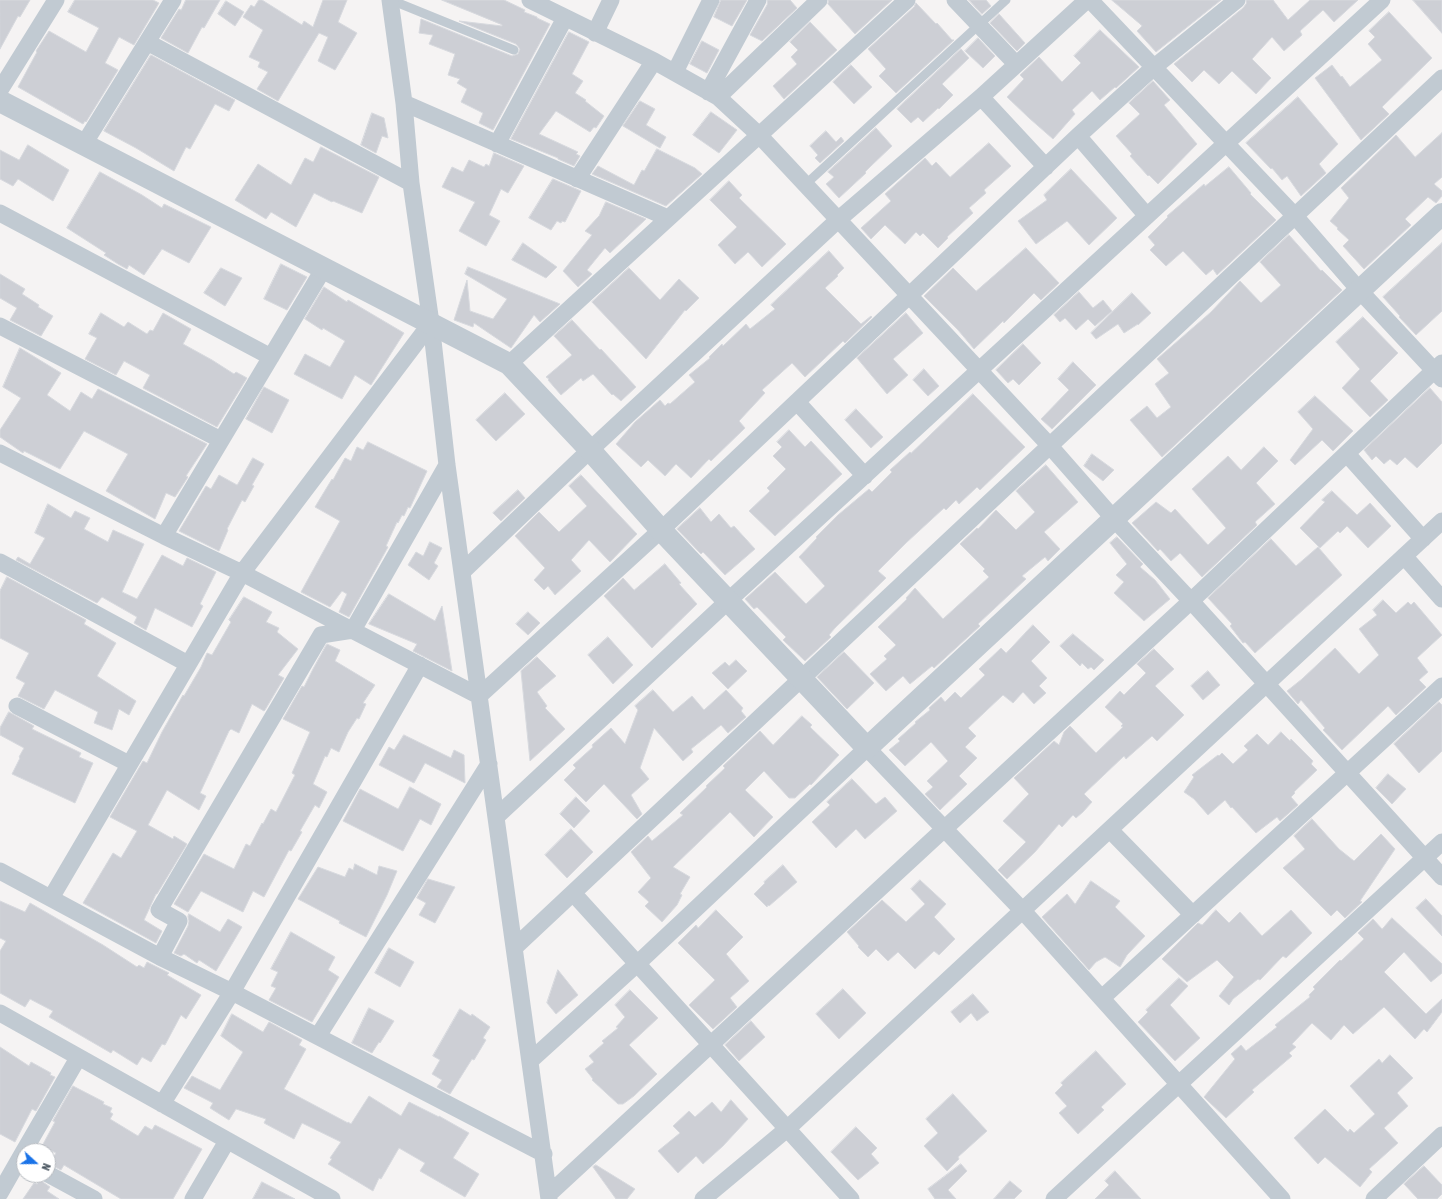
<!DOCTYPE html>
<html>
<head>
<meta charset="utf-8">
<style>
	body { margin:0 }
	#map { position:relative; width:1442px; height:1199px; overflow:hidden; background:#f5f3f3; font-family:"Asap Condensed",sans-serif }
	canvas { display:block }
	.north { position:absolute; left:16px; top:1143px; width:40px; height:40px; box-sizing:border-box; background:#fff; border:1px solid #b7bbc0; border-radius:50%; rotate:111deg; font-size:11px; font-weight:700; line-height:16px; text-align:center; color:#4a5661 }
	.north::after { content:''; display:block; margin:auto; width:14px; height:18px; background:#1a73e8; clip-path:polygon(50% 0,100% 100%,50% 72%,0 100%) }
</style>
</head>
<body>
<div id="map">
<canvas width="1442" height="1199"></canvas>
<div class="north">N</div>
</div>
<script>
const ctx = document.querySelector('canvas').getContext('2d');
ctx.lineJoin = 'round';
function paint(path, color) { ctx.fillStyle = color; ctx.fill(path, 'evenodd'); }
function trace(path, color, width, dash) { ctx.strokeStyle = color; ctx.lineWidth = width; ctx.lineCap = dash ? 'butt' : 'round'; ctx.setLineDash(dash || []); ctx.stroke(path); }
const building = new Path2D(`
	M0 0H30L20 17 18 16 0 49Z
	M75 0H153L159 3 134 45 119 37 105 63 118 70 86 122 85 121 83 124 18 87 37 52 36 51 49 31 86 52 99 28 68 12Z
	M186 0H220L204 28 202 27 188 53 161 38 179 9 181 10Z
	M259 0H262L302 25 304 21 313 27 323 0H347L338 22 357 33 335 70 318 61 328 37 319 33 278 101 257 89 268 72 258 67 260 62 249 57 263 30 243 17 251 5 254 7Z
	M442 0H504L525 10 524 12 537 17V18L550 24 493 130 479 123 483 113 461 102 467 89 457 83 460 79 448 75 455 54 429 44 433 35 419 33 421 19 512 56 518 54 520 49 516 44 459 21 502 26V25Z
	M721 0H747L732 26 714 17Z
	M768 0H790L797 8 762 41 750 35 767 5Z
	M829 0H892L855 34 828 4Z
	M969 0H986L991 6 982 14Z
	M1112 0H1221L1156 52 1137 31 1142 26Z
	M1247 0H1273L1288 20 1310 0H1358L1334 22 1323 10 1300 31 1302 35 1284 51 1272 37 1252 59 1271 78 1256 94 1232 71 1219 84 1204 70 1192 82 1174 64 1243 8 1246 4Z
	M1413 0H1442V33Z
	M226 1 244 12 235 26 218 14Z
	M916 3 936 24 937 23 952 40H954L896 93 879 76 886 69 868 49 914 7Z
	M1389 12 1432 58 1382 107 1389 114 1361 140 1315 78 1332 65 1341 77 1342 76 1350 87 1382 60 1368 44 1375 37 1369 31Z
	M999 14 1025 43 1017 51 990 23Z
	M810 22 837 50 784 99 773 86 797 64 791 57 798 50 790 42Z
	M1100 30 1139 67 1116 88 1115 87 1100 100 1092 91 1072 110 1075 114 1053 139 1029 118 1007 97 1024 79 1020 75 1039 57 1062 82 1081 63 1074 56Z
	M569 32 589 42 572 74 583 81 575 93 586 100 585 101 604 116 596 128 594 127 590 132 556 111 539 134 578 152 576 154 580 156 574 166 558 159V158L511 139Z
	M978 38 995 56 983 68 965 51Z
	M702 41 719 50 707 73 690 64Z
	M961 49 969 58 942 84 953 95 939 109 938 108 923 122 918 117 911 123 897 109Z
	M151 55 235 100 229 111 215 104 190 149 186 147 174 171 136 148 104 131Z
	M851 65 872 87 854 104 833 82Z
	M1153 81 1170 100 1164 105 1197 144 1158 184 1149 175 1148 176 1130 156 1132 154 1116 136 1140 114 1129 103Z
	M1298 97 1338 144 1319 164 1326 173 1301 196 1287 176 1282 180 1272 168 1271 169 1246 143Z
	M640 101 655 109 646 125 666 137 660 148 623 126Z
	M711 112 737 130 719 153 693 135Z
	M372 113 384 118 388 138 382 136 376 153 361 145Z
	M876 128 892 146 871 166 865 172 866 173 839 198 826 184 834 177 828 172Z
	M826 131 836 142 841 137 844 141 820 163 815 158 818 155 810 146Z
	M1442 133V177L1434 184 1442 191V196L1436 203 1428 197 1405 219 1411 225 1364 269 1343 246 1349 240 1337 229 1338 228 1330 221 1349 198 1341 188 1396 135 1415 157Z
	M989 143 1011 166 984 190 986 193 969 208 973 213 947 237 948 238 938 248 923 233 920 236 916 232 905 244 885 225 871 239 861 228 891 201 885 194 925 158 932 166 936 162 950 177Z
	M28 145 69 170 53 201 18 179 13 186 0 179V150L19 160Z
	M321 147 379 177 362 213 333 201 332 202 314 193 296 227 271 212 266 219 235 200 258 164 291 185 305 158 313 162Z
	M657 149 695 168 702 174 666 206 592 174 598 166 634 185 642 170 644 171Z
	M494 153 524 166 508 193 501 189 489 215 500 221 486 246 459 231 475 202 442 187 452 167 463 172 469 160 484 167 486 164 489 166Z
	M1229 167 1251 193 1250 194 1276 220 1217 275 1213 269 1206 275 1183 251 1166 266 1150 250 1155 245 1148 237 1168 217 1167 216 1204 184 1205 186Z
	M1071 169 1117 218 1089 245 1067 221 1036 244 1018 221 1047 200 1044 195Z
	M100 172 142 195 162 208 164 204 211 227 189 263 162 249 144 275 129 265 127 269 118 264 104 255 106 253 67 228Z
	M553 179 581 191 565 222 562 221 561 223 557 221 551 230 529 218Z
	M729 181 742 195 739 198 786 244 762 267 748 252 735 264 718 245 737 227 710 200Z
	M606 202 646 219 610 253 605 248 587 270 592 274 578 287 563 271 592 235 585 231 599 216Z
	M1289 235 1321 271 1322 270 1342 290 1162 457 1130 420 1147 406 1157 418 1171 407 1155 384 1169 373 1157 359 1211 312 1240 281 1261 303 1281 285 1260 262Z
	M523 243 557 267 546 278 512 260Z
	M1442 243V311L1416 335 1399 317 1400 316 1383 297Z
	M1026 248 1059 283 1041 300 1034 293 1004 323 1003 321 974 349 958 330 924 296 953 268 976 291Z
	M829 251 844 268 837 275 838 276 825 288 861 324 871 316 872 317 845 343 843 341 805 377 792 363 762 390 765 393 739 421 745 428 711 461 709 459 691 478 676 464 665 476 648 460 641 467 616 444 635 422 660 400 665 406 668 403 670 404 695 382 689 375 710 358 709 357 722 344 723 346 746 324 750 329 775 309 771 305Z
	M281 264 307 277 287 310 264 299Z
	M468 267 503 281 560 304 540 322 534 315 511 348 474 323 473 327 454 320 467 280 470 311 493 319 507 299 465 274Z
	M221 268 242 278 225 306 204 293Z
	M629 268 660 300 679 279 699 298 686 311 685 310 646 359 592 302Z
	M0 274 25 289 22 294 39 305 38 307 53 316 41 336 10 320 17 308 0 298Z
	M324 287 347 302 348 300 404 333 371 385 355 375 342 399 294 374 305 354 330 367 345 341 323 328 322 330 305 319Z
	M1079 292 1093 308 1103 300 1112 311 1095 326 1088 319 1076 330 1065 318 1060 322 1054 315Z
	M1132 293 1151 313 1138 325V324L1124 333 1118 324 1096 339 1091 333Z
	M101 313 124 327 128 322 147 334 150 330 153 331 163 313 191 329 183 344 212 360 234 374 236 372 247 378 217 427 143 388 150 375 124 361 116 375 85 359 97 338 89 334Z
	M906 313 923 333 893 359 908 375 887 394 857 358Z
	M1363 317 1398 353 1370 381 1388 400 1370 417 1342 388 1360 369 1336 342Z
	M572 320 600 350 601 349 636 387 621 401 613 394 612 395 593 374 583 381 581 378 561 395 548 380 549 379 546 377 572 355 554 336Z
	M1023 344 1041 363 1019 385 1013 379 1008 383 996 370Z
	M20 348 61 373 47 395 70 411 81 392 92 399 98 389 207 444 186 476 188 477 175 497 166 493 155 519 106 491 128 454 84 431 60 469 24 451 23 453 0 437V430L21 398 3 387Z
	M1073 362 1096 385 1052 429 1041 419 1069 390 1058 379Z
	M924 369 939 386 928 396 913 380Z
	M264 387 289 400 272 433 246 419Z
	M1430 388 1442 402V443L1417 468 1405 457 1397 465 1390 459 1384 464 1376 456 1372 460 1364 450Z
	M505 393 525 414 496 441 476 420Z
	M973 394 1025 447 980 490 977 487 959 504 956 500 946 510 944 508 906 543 878 571 886 578 835 628 829 635 831 637 805 661 783 640 786 637 757 607 754 609 745 599 775 572 806 604 825 586 799 557 817 538 816 537 838 515 869 489 872 492 892 472 890 470 910 452 911 453Z
	M1315 396 1353 431 1333 451 1322 440 1295 465 1290 460 1313 429 1298 412Z
	M856 409 883 437 871 448 845 420Z
	M789 430 805 447 811 441 842 474 775 536 749 511 770 491 767 488 786 469 773 456 782 447 777 442Z
	M368 442 427 471 410 508 408 507 404 516 402 515 398 523 397 522 386 546 388 547 349 617 339 612 347 594 342 591 330 607 301 592 340 521 315 507 332 479 333 480 345 458 351 461 357 447 363 450Z
	M1264 447 1278 461 1256 483 1275 504 1255 522 1257 525 1202 577 1180 553 1171 561 1160 549 1158 551 1132 523 1156 502 1171 513 1175 509 1208 545 1226 528 1192 489 1228 456 1241 470Z
	M1092 454 1114 470 1103 481 1084 466Z
	M253 458 264 464 252 485 254 486 245 502 242 500 227 529 228 530 219 551 179 531 206 486 211 489 219 475 237 485Z
	M1046 465 1078 502 1044 532 1060 549 1048 561 1045 557 1022 576 1026 579 978 624 980 626 934 668 932 666 910 684 903 676 886 691 870 674 887 659 884 656 896 645 878 627 907 599 906 598 915 588 943 619 989 577 983 571 985 569 960 544 977 528 978 529 996 510 1016 530 1035 512 1016 491Z
	M581 475 637 534 610 562 589 540 571 560 581 571 555 595 548 586 544 590 534 580 545 568 515 536 539 512 559 532 587 506 569 486Z
	M518 490 525 498 501 521 493 513Z
	M1332 491 1357 515 1370 503 1391 526 1368 548 1347 526 1340 533 1338 531 1320 548 1300 528 1325 502 1322 500Z
	M48 504 71 518 75 511 90 518 84 529 108 542 113 530 144 544 122 592 137 599 162 555 183 566 187 558 216 572 200 604 203 606 192 627 155 608 146 630 134 623 137 617 102 597 97 603 16 560 18 557 30 564 45 538 35 533Z
	M700 508 711 522 719 514 731 528 734 526 755 549 725 575 703 552 701 554 677 529Z
	M1117 537 1143 564 1140 567 1155 580 1170 599 1144 621 1114 593 1124 582 1116 575 1127 564 1110 543Z
	M1271 539 1296 566 1318 547 1342 575 1255 653 1245 642 1243 643 1230 626 1232 624 1208 598Z
	M430 542 442 548 434 563 438 566 429 580 408 565 416 552 423 556Z
	M665 564 681 583 679 584 697 604 652 648 604 596 623 578 634 590Z
	M7 577 86 620 84 624 116 643 97 676 136 701 129 715 119 709 112 730 94 723 98 712 55 690 44 709 18 696 25 683 16 678 29 653 0 638V591Z
	M389 594 435 621 442 606 452 671 413 651 417 644 369 624Z
	M244 597 272 612 266 622 279 628 277 632 298 649 278 675 284 678 265 710 264 711 252 704 239 733 231 729 229 731 200 793 206 796 199 810 167 790 148 825 173 839 174 836 187 844 157 894H156L144 920 162 931 156 943 83 903 113 853 121 858 137 831 110 817 143 761 147 763 162 732 183 695 184 696 201 667 207 653 212 655 231 622 229 620Z
	M1383 600 1396 613 1408 602 1411 605 1414 602 1442 635 1417 658 1428 672 1419 680 1426 687 1396 715 1388 706 1342 750 1323 730 1325 728 1301 700 1298 704 1287 691 1302 679 1335 648 1359 674 1379 655 1359 629 1377 615 1373 610Z
	M528 612 540 623 528 635 516 624Z
	M1033 625 1050 642 1031 661 1047 678 1039 686 1046 693 1034 704 1023 692 1013 703 1003 695 968 728 976 736 965 747 977 758 959 776 967 784 940 810 925 794 933 787 927 781 948 761 931 742 905 766 889 750 900 741 898 739 916 723 915 722 930 710 929 708 941 697 945 702 955 692 961 698 985 675 979 669 1001 648 1006 653Z
	M1073 634 1104 660 1094 670 1091 667 1088 669 1082 663 1080 666 1060 646Z
	M608 637 633 665 613 684 588 655Z
	M327 644 340 650 335 661 375 685 363 703 366 704 359 719 357 718 348 732 339 752 331 748 327 757 325 756 313 784 327 792 319 808 315 805 300 831 302 832 291 851 289 850 264 897 253 891 243 912 201 891 188 912 174 904 204 854 234 869 246 844 250 846 262 823 263 824 271 809 276 812 295 775 292 773 310 732 283 719 302 686 304 687 313 669Z
	M1154 649 1174 669 1155 686 1184 715 1157 741 1152 736 1126 759 1124 756 1084 794 1092 802 1083 812 1076 818 1073 815 1062 827 1059 824 1035 852 1007 879 998 870 1026 842 1003 821 1029 794 1014 778 1054 741 1059 745 1064 732 1070 726 1096 753 1123 727 1121 726 1123 724 1105 707 1120 691 1124 695 1146 673 1137 664Z
	M844 652 874 683 847 709 817 677Z
	M537 657 556 676 537 692 547 706 545 708 565 729 530 761 521 671Z
	M736 660 747 671 728 689 712 673 725 662 729 666Z
	M1208 671 1220 685 1203 700 1191 686Z
	M653 690 673 712 692 696 704 710 726 690 743 708 741 711 746 717 728 733 721 725 691 749 693 752 683 761 654 728 640 768 649 779 631 795 642 814 637 819 604 784 586 802 564 780 576 768 573 765 593 747 592 745 611 728 625 744 638 710 635 706Z
	M1439 702 1442 705V751L1419 773 1394 744Z
	M9 712 34 726 32 729 81 753 79 757 93 763 75 803 12 774 20 758 19 757 24 748 0 735V728Z
	M802 716 812 725 810 727 839 755 811 785 810 784 795 798H789L764 771 745 790 773 817 754 837 730 812 673 867 690 877 680 894 682 895 677 905 662 922 645 906 649 902 638 892 651 878 631 852 648 836 652 841 683 815 680 813 707 787 706 786 725 768 723 766 760 731 773 745Z
	M1281 732 1290 741 1291 739 1313 761 1311 764 1317 770 1294 792 1295 793 1291 797 1298 805 1280 821 1277 817 1256 833 1232 807 1231 808 1225 800 1208 815 1194 799 1184 792 1194 777 1192 775 1218 755 1219 756 1222 753 1233 764 1248 750 1244 746 1257 734 1268 745Z
	M404 735 451 758 454 750 464 755 465 783 425 763 414 783 379 765 389 747 394 750Z
	M1388 774 1406 789 1392 804 1376 788Z
	M852 779 876 804 885 797 897 811 865 839 856 829 836 848 812 822 830 805 827 802Z
	M410 787 441 804 431 825 420 819 403 851 343 821 360 789 398 809Z
	M576 797 590 811 574 828 560 814Z
	M1312 819 1339 849 1354 861 1381 834 1395 849 1360 901 1362 902 1345 918 1337 910 1331 916 1283 868 1305 849 1294 836Z
	M571 829 593 852 567 878 545 855Z
	M355 864 377 875 379 866 397 871 387 895 366 937 339 923 340 921 298 899 318 867 345 877 349 868 353 870Z
	M783 865 797 882 769 906 768 905 767 907 754 894 765 883 764 882Z
	M428 879 455 887 435 923 419 915 426 903 417 898Z
	M920 880 946 904 934 917 955 939 939 955 934 951 915 969 898 952 888 961 876 949 868 957 858 947 859 946 847 932 882 900 906 922 925 904 911 889Z
	M1091 881 1120 901 1115 907 1145 936 1127 955 1120 967 1105 957 1096 962 1089 970 1042 917 1067 894 1075 904Z
	M1426 899 1442 916V936L1416 908Z
	M0 901 25 912 30 903 103 945 137 967 139 965 144 968 147 962 169 973 167 975 201 995 186 1019 181 1015 165 1045 162 1044 151 1062 142 1057 137 1065 113 1050 111 1053 49 1017 53 1011 30 999 25 1007 0 993V951L6 941 0 938Z
	M716 910 743 937 726 954 749 981 730 998 737 1007 713 1029 689 1005 715 980 678 943 696 925 698 928Z
	M1216 910 1229 923 1240 912 1262 936 1291 910 1312 933 1286 958 1283 956 1260 980 1258 979 1233 999 1229 1005 1219 996 1234 977 1217 960 1187 982 1162 959 1198 923 1202 925Z
	M189 914 220 932 228 919 242 927 216 971 199 960 197 963 184 954 181 956 174 953 188 926 189 921 188 917Z
	M1392 918 1442 964V973L1431 982 1404 952 1384 972 1426 1014 1442 999V1012L1427 1032 1424 1029 1415 1039 1384 1007 1353 1034 1344 1025 1331 1040 1312 1023 1292 1044 1296 1047 1289 1053 1292 1056 1252 1090 1254 1092 1226 1118 1208 1101 1204 1097 1235 1059 1231 1054 1241 1045 1246 1051 1277 1027 1275 1025 1310 997 1309 995 1315 989 1313 987 1340 960 1341 961 1364 939 1358 933 1373 919 1382 929Z
	M291 932 335 957 328 970 339 977 312 1022 269 1000 276 988 271 986 278 972 271 969Z
	M389 948 414 962 400 987 375 973Z
	M558 970 578 995 556 1014 547 1003Z
	M1179 978 1188 986 1170 1005 1200 1038 1175 1061 1138 1022 1148 1012 1146 1010Z
	M843 989 866 1013 839 1039 816 1014Z
	M630 990 658 1018 629 1045 657 1074 634 1096 623 1104H618L592 1080 593 1079 585 1069 594 1062 589 1056 604 1043 602 1041 618 1028 616 1027 625 1017 615 1005Z
	M973 994 989 1012 977 1021 971 1013 960 1023 951 1012Z
	M369 1008 394 1021 380 1043 379 1042 372 1053 352 1043Z
	M460 1009 471 1016 472 1014 490 1027 483 1038 486 1040 474 1060 472 1059 450 1094 437 1087 442 1080 432 1074 440 1060 433 1056Z
	M232 1014 263 1032 269 1022 302 1040 299 1045 306 1049 284 1089 348 1123V1122L351 1124 369 1096 401 1116 409 1102 439 1117V1116L469 1133 453 1158 479 1174 465 1197 420 1171 425 1163 399 1148 381 1179 379 1178 373 1191 328 1164 332 1159 330 1158 341 1142 302 1123 294 1139 264 1123 266 1119 236 1109 229 1120 210 1108 213 1103 184 1088 192 1076 220 1090 243 1052 221 1036Z
	M751 1021 765 1037 739 1061 725 1045Z
	M0 1047 29 1066 31 1062 51 1073 50 1075 55 1077 36 1111 32 1109 15 1142 0 1134Z
	M1096 1051 1126 1084 1101 1107 1104 1110 1078 1134 1059 1113 1067 1106 1055 1093 1063 1085 1061 1083Z
	M1390 1055 1413 1078 1397 1093 1408 1106 1384 1128 1398 1143 1369 1169 1372 1172 1360 1187 1325 1157 1318 1164 1294 1138 1325 1109 1348 1132 1350 1129 1354 1133 1375 1114 1350 1086 1379 1059 1382 1063Z
	M73 1086 104 1102 103 1104 112 1108 110 1112 113 1114 110 1119 138 1136 145 1126 152 1130 155 1125 202 1149 173 1199H121L64 1165 61 1170 49 1164 56 1153 42 1146 55 1122 53 1121Z
	M953 1094 987 1131 958 1157 959 1159 947 1171 924 1146 938 1133 926 1119Z
	M731 1100 748 1119 723 1146 703 1164 696 1156 678 1173 658 1151 680 1133 673 1126 689 1111 695 1117 712 1102 721 1112Z
	M856 1127 877 1148 871 1154 879 1163 858 1180 831 1152Z
	M961 1164 967 1171 948 1190 956 1199H935L928 1189Z
	M596 1165 635 1189 627 1199H616L593 1167Z
	M1424 1166 1442 1185V1194L1437 1199H1418L1404 1184Z
	M1115 1171 1141 1199H1095L1109 1185 1105 1181Z
	M40 1180 50 1187 47 1191 59 1199H23L34 1183 37 1184Z
	M1010 1181 1022 1191 1014 1199H994Z
	M262 1182 295 1199H253Z`);
const service = new Path2D(`
	M391 0 514 50
	M806 184 1006 0`);
const minor = new Path2D(`
	M390 0 404 103 411 183 431 323 447 465 549 1199
	M530 0 654 61 718 97 759 135 1050 446 1114 519 1191 601 1442 877
	M955 0 1016 64
	M1090 0 1295 216 1360 291 1442 379
	M595 33 611 0
	M147 42 411 183
	M675 72 711 0
	M0 90 56 0
	M708 92 758 0
	M718 97 819 0
	M981 97 1046 167
	M404 103 668 218
	M1078 136 1147 216
	M84 144 173 0
	M497 144 565 18
	M577 179 654 61
	M0 213 271 357
	M0 326 221 440
	M509 364 907 0
	M797 402 865 476
	M0 453 164 536 242 573 479 696 661 530 1078 136 1153 68 1237 0
	M1347 454 1423 539
	M164 536 324 268
	M1404 556 1442 599
	M0 562 188 664
	M462 572 590 450 839 219 981 97 1087 0
	M17 706 129 764
	M496 817 728 601 1382 0
	M1110 830 1193 915
	M0 871 160 957 232 992 544 1154
	M573 893 851 1199
	M51 898 242 573 431 323
	M514 948 1442 78
	M160 957 179 921 159 910 321 635 353 630 447 465
	M1102 998 1442 686
	M0 1013 332 1199
	M318 1036 489 764
	M530 1061 637 964 867 748 1023 911 1282 1199
	M162 1104 232 992 420 665
	M24 1151 78 1058
	M48 1174 94 1199
	M0 1193 24 1151
	M549 1194 1191 601 1442 363
	M193 1199 227 1141
	M703 1199 787 1129 1442 521
	M1054 1199 1442 842
	M1374 1199 1442 1135`);
const tertiary = new Path2D(`
	M0 101 509 364 590 450 661 530 867 748 1442 214`);
paint(building, '#cdcfd5');
trace(building, '#d7d9de', 1);
trace(service, '#c1cad2', 9);
trace(minor, '#c1cad2', 17);
trace(tertiary, '#c1cad2', 22);
</script>
</body>
</html>
